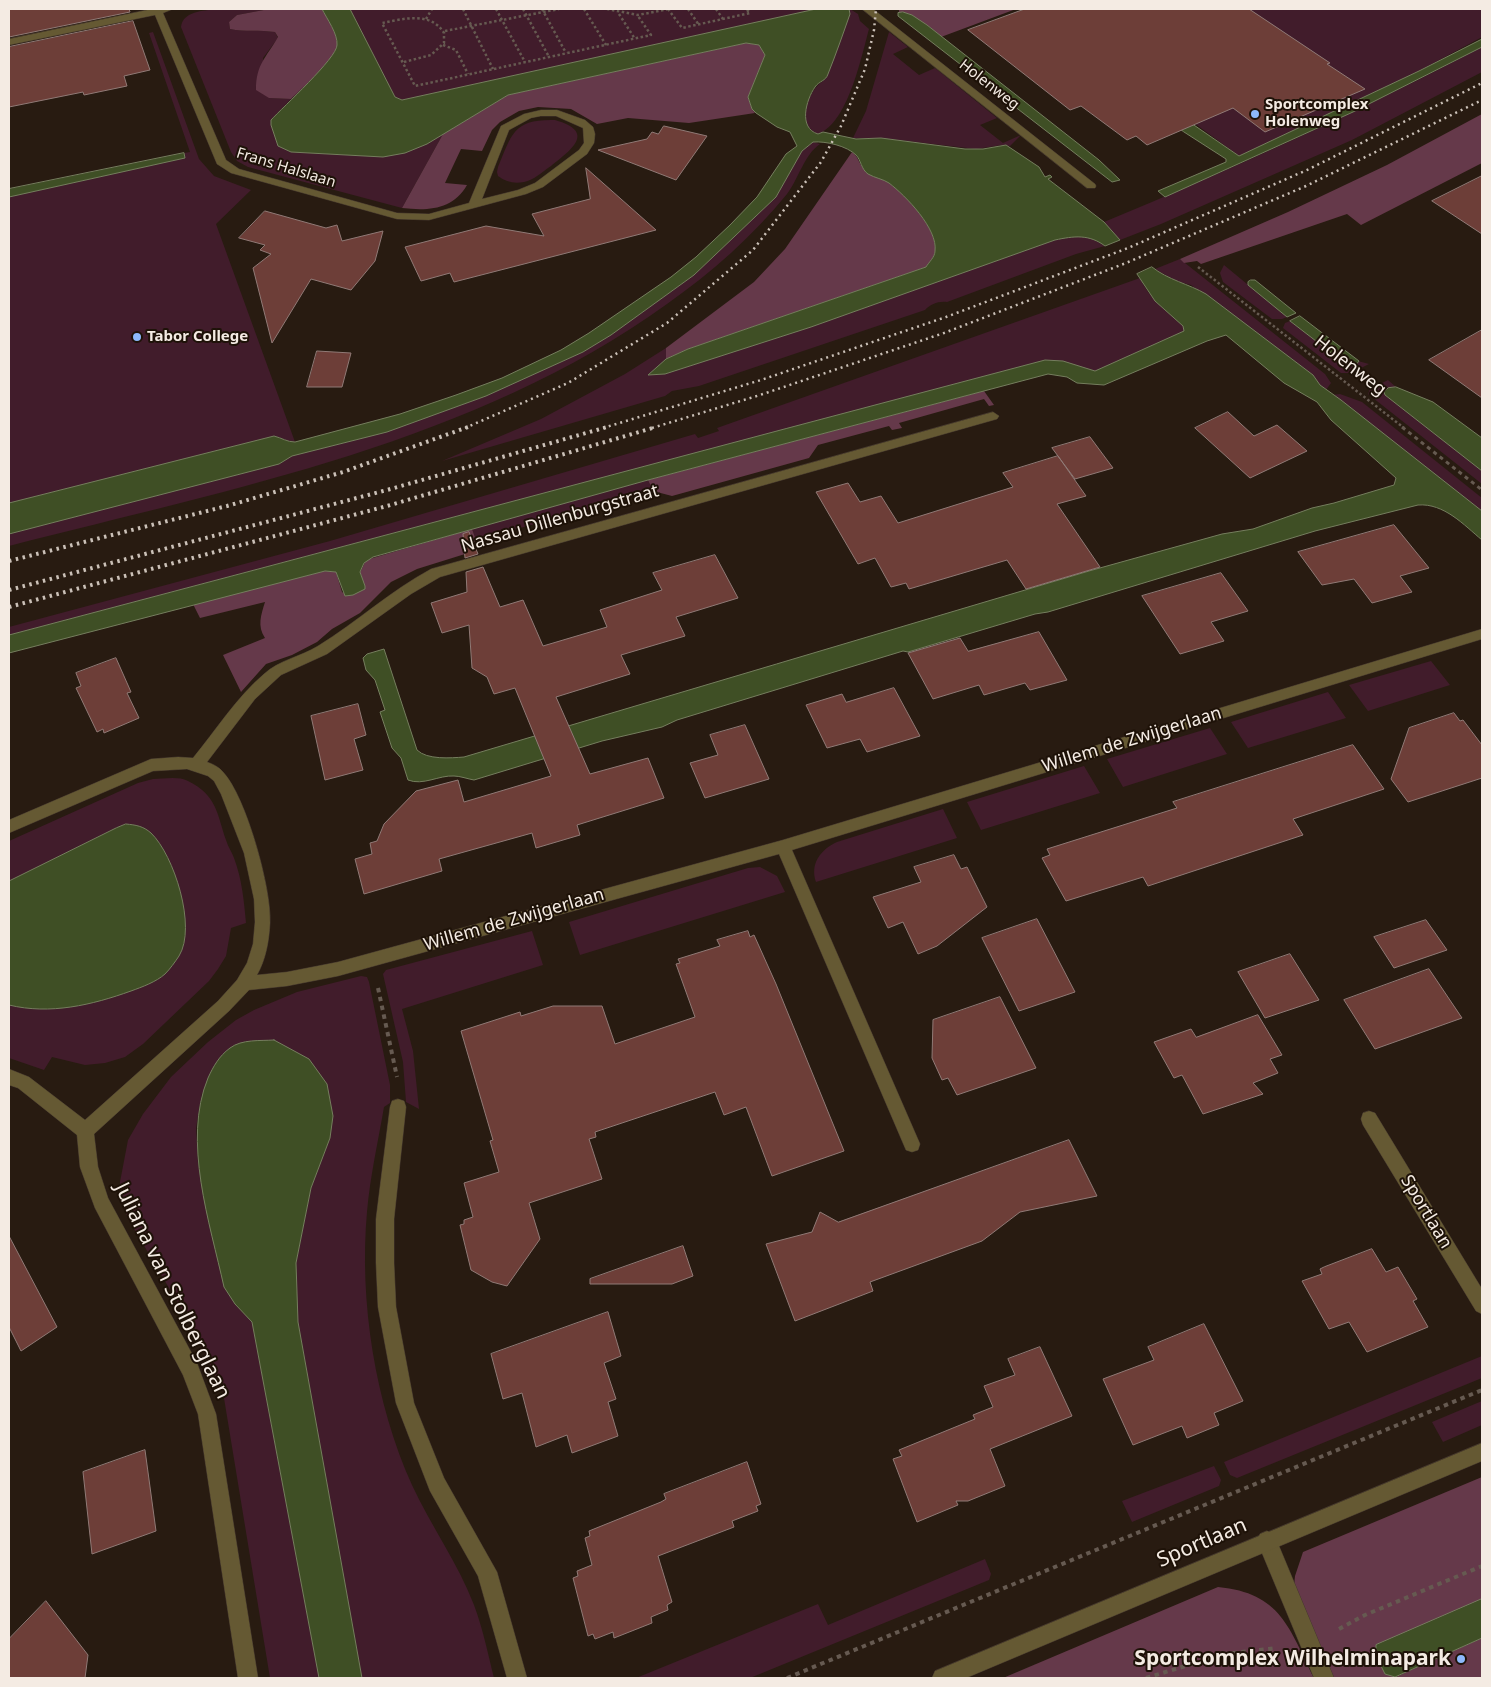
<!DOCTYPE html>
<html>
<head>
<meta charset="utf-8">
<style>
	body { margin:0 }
	#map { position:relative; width:1491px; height:1687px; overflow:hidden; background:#281b11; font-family:"Noto Sans",sans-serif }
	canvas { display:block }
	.frame { position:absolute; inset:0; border:10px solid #f4ebe3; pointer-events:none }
</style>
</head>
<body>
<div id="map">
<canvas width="1491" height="1687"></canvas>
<div class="frame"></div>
</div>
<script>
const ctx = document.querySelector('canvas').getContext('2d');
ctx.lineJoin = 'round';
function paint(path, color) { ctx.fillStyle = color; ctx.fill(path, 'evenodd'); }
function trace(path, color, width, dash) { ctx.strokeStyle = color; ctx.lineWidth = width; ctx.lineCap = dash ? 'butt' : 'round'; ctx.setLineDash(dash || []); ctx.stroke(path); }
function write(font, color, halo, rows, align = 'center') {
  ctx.font = font + ' "Noto Sans",sans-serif'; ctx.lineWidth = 4; ctx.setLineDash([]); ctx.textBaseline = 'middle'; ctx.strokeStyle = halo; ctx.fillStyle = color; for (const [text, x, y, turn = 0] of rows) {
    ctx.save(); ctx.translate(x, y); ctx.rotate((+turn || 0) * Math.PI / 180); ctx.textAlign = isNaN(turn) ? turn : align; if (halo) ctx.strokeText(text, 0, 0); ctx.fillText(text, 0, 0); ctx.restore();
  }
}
const green = new Path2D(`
	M216 9H269L237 15 229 22 230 29C245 32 260 30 275 32L278 38 263 58 269 98 291 99 271 120 291 152 383 157 427 144 443 134 402 208 248 167 237 161 231 152 181 27C183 11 203 11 216 9Z
	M350 9H816L402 100 395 97Z
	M824 9H850L858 14 860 21 869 29C861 58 848 123 818 134 795 126 808 90 823 81Z
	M1039 9H1482V37L1419 71 1239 156Z
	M153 32 199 159 214 176 251 190 216 224 295 442C287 442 282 438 274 436L9 503V197L185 158 184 153 190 152 149 33Z
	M889 32 908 47 893 54 919 75 935 68 997 118 980 125 1003 143 1021 135 1010 146 1002 145 976 149 881 138H853L866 111Z
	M1482 47V72L1352 140 1161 224 1120 240 1104 222C1232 169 1359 112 1482 47Z
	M555 120C597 132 571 150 551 166 542 172 534 180 524 182 514 184 506 182 498 176L497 172 498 167C512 134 513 119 555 120Z
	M813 142 820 144C804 155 799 178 787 194 753 236 711 273 667 304 474 443 234 488 9 546V534L279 464 292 456 387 432 486 396 583 352 611 335 694 275 776 197 802 151Z
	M1087 236 1105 246 1076 254 947 302C938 301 931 304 925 310L699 386 672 391 665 396 442 461 541 419 625 374 666 348V359L649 375 665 374 811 327 1055 240 1070 237Z
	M1180 259 1325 374 1331 383 1326 390 1320 385 1313 375 1191 285 1176 281 1155 269Z
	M1224 265 1287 317 1282 319H1272L1223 282 1220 273Z
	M1140 278C1149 299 1167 311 1183 326L1184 331 1095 371 1045 360 9 635V627L330 541 695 434 698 438 719 431 717 428Z
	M1290 321 1347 365 1358 361 1369 364 1351 373H1341L1283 328 1285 323Z
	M1388 380 1396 387H1390L1385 395 1482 471V484L1368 394 1370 389Z
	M1340 394 1362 402 1482 498V511L1332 395Z
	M648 480 653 491 579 512 581 517 570 520 568 515 476 540 472 529Z
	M1431 661 1450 685 1368 711 1349 685Z
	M1328 692 1346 718 1248 748 1231 722Z
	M1210 728 1227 754 1123 787 1107 759Z
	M1084 766 1100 793 981 830 967 802Z
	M153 779C164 779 178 776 188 781 217 795 217 814 226 840 228 847 232 852 234 858 242 879 244 901 246 923L231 928 226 956 218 969 209 981 143 1044 125 1057 105 1063 85 1065 52 1057 44 1070 9 1058V1005L51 1009 178 889C171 859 153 815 116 828L9 881V841L138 783Z
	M943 809 957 838 816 882C810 864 820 850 837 842Z
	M760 867 777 876 785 892 580 955 569 922 748 868Z
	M532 931 543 965 402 1009 413 1051 419 1109 406 1102 403 1062 383 974 386 970Z
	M361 976 367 977 369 982 390 1085V1103L384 1107C378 1142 370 1177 367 1212 359 1301 375 1403 412 1485 431 1526 458 1563 474 1605 483 1629 488 1654 494 1678H362L298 1322 296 1263 311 1188 330 1138 202 1093 196 1128 198 1163 235 1304 252 1322 319 1678H270L223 1392 189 1322 129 1220 120 1201V1182L128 1140 143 1114 171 1077 208 1042 236 1020 254 1010 297 992Z
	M1482 1356V1378L1237 1478 1230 1475 1224 1462Z
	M1482 1401V1425L1443 1442 1432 1422Z
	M1214 1466 1221 1480 1219 1486 1132 1522 1122 1501Z
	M985 1559 991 1574 989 1580 750 1678H636L818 1604 828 1625Z`);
const forest = new Path2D(`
	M269 9H322C327 18 339 35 337 46 335 60 302 88 291 99L269 98 256 90C256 64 266 58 278 37L275 32C260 30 245 32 230 29L229 22 237 15Z
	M899 9H1016L941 37 927 25 903 12 899 13Z
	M746 43 759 45 765 55 748 97 752 109 755 113 689 123 628 118 597 124 571 109 538 107 519 111 500 122 492 130 482 151 461 149 445 183 467 185C453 210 428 211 402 208L443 134 508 95Z
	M1482 114V163L1361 225 1347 214 1201 264 1197 261 1184 263 1180 259 1288 212 1387 165Z
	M852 152C859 157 859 165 865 170 873 176 882 178 889 183 906 195 938 229 935 251 935 257 929 263 926 267L688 349 666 359V348L754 282 785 249Z
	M984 391 994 405 989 406 984 399 899 423 902 428 892 430 889 426 818 445 809 458 672 496 653 491 648 480Z
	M472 529 476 540 465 554 417 569 391 582 360 613 332 629 317 642 292 655 266 664 241 692 223 655 265 638C257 626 261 615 265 602L200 618 193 604 325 571 336 572 342 592 348 596 362 576 360 573 366 560Z
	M1482 1477V1599L1376 1645V1656L1385 1674 1396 1677 1482 1638V1678H1333L1323 1659 1294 1586 1295 1576 1303 1552Z
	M1218 1587C1281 1593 1289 1628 1314 1678H1003Z`);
const water = new Path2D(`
	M322 9H350L395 97 402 100 816 9H849L850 14C843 34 836 54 828 74 826 81 819 81 815 87 806 100 798 128 818 134L823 132 856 139 881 138 965 149H983L1006 145 1039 167 1045 177 1050 175 1052 177 1048 179 1104 222 1120 240 1105 246C1089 234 1074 236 1055 240L811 327 665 374 648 375 666 359 688 349 926 267C929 262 935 257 935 251 938 229 906 196 889 183 883 179 875 178 868 174 861 169 861 160 856 155 847 146 826 141 813 142L802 151 776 197 694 275 611 335 583 352 486 396 387 432 292 456 279 464 9 534V503L274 436C282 438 287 442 295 442L400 414 456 395 502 378 561 350 589 333 671 277 696 257 730 225 757 197 786 154 797 146 790 132 777 127 756 113 752 109 748 97 765 55 759 45 746 43 508 95 427 144 405 153 383 157 291 152 278 146 271 125V120C283 107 337 58 337 45 338 34 327 19 322 9Z
	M1019 9H1032L1137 86 1239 156 1419 71 1482 39V47L1353 112 1165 197 1158 191 1226 162V159L1184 132Z
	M903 12 912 15 927 25 1099 160 1120 180 1112 182 898 16V13Z
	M184 153 185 158 9 197V189Z
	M1152 267C1168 280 1189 284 1206 294L1313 375 1320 385 1341 400 1482 511V540C1464 525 1444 503 1418 505L1315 531 1048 612 1035 614 908 652 903 651 677 720 662 727 602 741 474 780C468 779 460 776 454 776 439 775 423 786 408 780L401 758 392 748 380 712 385 710 375 680 366 670 363 658 367 654 384 649 417 750C427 760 451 758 464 757L1089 571 1222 534 1253 529 1312 508 1334 503 1394 485 1396 478 1331 420 1317 402 1284 383 1226 335 1207 341 1104 385 1077 383 1067 377 1048 374 648 480 373 557 364 563 360 572 365 586V589L353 595 345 596 336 572 325 571 9 653V635C354 544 700 451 1045 360L1063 361 1095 371 1184 331 1183 326 1155 301 1137 274Z
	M1251 280H1255L1296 313 1287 317 1248 285V282Z
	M1300 316 1359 361C1356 366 1352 366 1347 365L1290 321Z
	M1396 387 1433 402 1482 438V471L1385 395 1384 392 1388 388Z
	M126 824C136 825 143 826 151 833 174 855 197 927 179 956 175 962 170 969 165 974 156 982 142 987 131 991 92 1005 50 1015 9 1005V881L116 828Z
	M274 1040 309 1059 327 1084 333 1116 330 1138 311 1188 296 1263 298 1322 362 1678H319L252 1322 235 1304 224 1287C210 1223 182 1141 208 1078 213 1067 219 1056 230 1048 242 1039 260 1041 274 1040Z
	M1482 1599V1638L1395 1677 1385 1674 1376 1656V1645Z`);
const building = new Path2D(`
	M9 9H129L130 12 9 37Z
	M1025 9H1249L1330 63 1327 64 1365 89 1265 132 1233 108 1147 145 1136 136 1127 140 1081 106 1070 110 968 30Z
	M133 21 150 70 124 76 127 86 84 95 83 92 9 107V47Z
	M664 126 707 136 676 180 598 150 647 139 652 132 658 134Z
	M586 168 656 230 454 282 450 273 421 281 405 247 486 226 544 236 532 214 590 199Z
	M1482 176V234L1432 201Z
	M265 211 326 228 337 225 342 241 383 231 375 261 351 290 311 279 272 343 253 268 271 254 260 250 265 245 239 238Z
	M1482 330V398L1429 360Z
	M317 351 351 353 342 387H307Z
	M1228 412 1254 436 1277 425 1307 451 1250 478 1195 428Z
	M1090 437 1113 468 1075 479 1052 448Z
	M1058 456 1086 496 1057 504 1100 567 1026 589 1007 560 909 589 906 583 891 587 875 558 858 564 816 492 848 483 860 502 881 496 898 523 1013 487 1003 473Z
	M1394 525 1429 568 1400 576 1412 592 1372 603 1354 579 1322 585 1298 552Z
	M469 532 478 554 465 558 463 534Z
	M715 555 738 598 676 617 685 636 621 655 630 674 556 697 590 774 648 758 664 798 577 825 580 835 536 848 532 833 439 859 442 871 364 894 355 859 372 854 370 843 377 841 384 824 416 791 458 780 464 802 551 776 515 688 494 694 487 677 472 668 469 625 442 633 431 603 467 592 466 572 483 567 500 607 523 600 543 646 607 627 600 610 662 590 653 573Z
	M1221 573 1248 611 1211 622 1224 641 1180 654 1142 596Z
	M1039 632 1067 680 1030 690 1025 683 984 695 979 685 933 699 908 653 960 638 968 651Z
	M116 658 131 692 127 693 139 718 104 733 103 729 97 732 76 688 81 686 76 673Z
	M894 688 920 736 867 752 860 739 827 748 806 705 842 694 846 702Z
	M358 704 366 735 354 739 363 770 325 780 311 716Z
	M1454 713 1460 721 1463 720 1482 745V778L1408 802 1391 779 1409 728Z
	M745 725 769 779 705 798 690 763 718 755 710 735Z
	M1353 745 1384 789 1293 819 1303 835 1148 886 1143 877 1066 901 1042 858 1050 855 1047 849 1177 808 1173 802Z
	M954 855 961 869 967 867 987 907 937 946 918 954 903 922 888 928 873 897 921 882 914 867Z
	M1037 919 1075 992 1019 1011 982 938Z
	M1426 920 1447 950 1394 968 1374 937Z
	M748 931 750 937 754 935 776 984 844 1151 772 1176 746 1107 724 1115 715 1092 595 1132 596 1137 589 1139 602 1179 529 1203 540 1239 507 1286 492 1282 471 1270 460 1225 464 1224V1220L473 1217 464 1183 499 1172 490 1141 493 1140 461 1031 520 1012 521 1016 553 1006H602L615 1044 695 1017 676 964 680 963 678 959 720 946 717 940Z
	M1290 954 1319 1000 1265 1018 1238 972Z
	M1429 969 1462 1018 1375 1049 1344 1000Z
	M1000 997 1036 1068 957 1095 948 1078 942 1080 932 1058 933 1020Z
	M1258 1015 1282 1055 1270 1059 1278 1073 1253 1083 1263 1094 1203 1114 1182 1075 1174 1078 1154 1042 1191 1029 1196 1037Z
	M1069 1140 1097 1196 1020 1212 982 1241 870 1282 873 1291 795 1321 766 1244 812 1232 820 1212 838 1222Z
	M9 1236 57 1327 21 1351 9 1327Z
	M683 1246 693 1276 672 1284H590V1279Z
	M1372 1249 1386 1272 1398 1267 1417 1299 1413 1301 1428 1327 1367 1352 1349 1322 1329 1329 1302 1281 1322 1274 1320 1269 1324 1267Z
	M608 1312 621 1356 604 1363 616 1399 608 1402 618 1436 572 1453 567 1435 536 1447 522 1393 503 1399 491 1354Z
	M1204 1324 1243 1401 1214 1413 1219 1425 1187 1438 1182 1426 1133 1445 1103 1379 1154 1360 1148 1347Z
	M1040 1347 1072 1416 990 1449 1005 1486 968 1501H956L958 1505 917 1522 893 1459 902 1456 899 1450 975 1419 973 1415 993 1407 984 1386 1015 1375 1008 1359Z
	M145 1450 156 1531 92 1554 83 1472Z
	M747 1462 761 1504 756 1506 758 1511 732 1521 734 1527 658 1556 672 1602 667 1605 668 1610 651 1617 652 1623 614 1638 613 1632 595 1639 593 1634 588 1636 573 1578 578 1576 577 1571 592 1565 585 1538 590 1536 589 1531 661 1502 666 1499 664 1494Z
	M46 1601 88 1655 85 1678H9V1639Z`);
const pathFar2 = new Path2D(`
	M463 9 493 69
	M496 9 525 62
	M523 9 549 57
	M542 9 566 53
	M584 9 606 45
	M607 9 638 15 669 9
	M668 9 682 28 750 13 746 9
	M688 9 699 25
	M716 9 723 19
	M619 14 635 39
	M426 19 432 9
	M445 31 559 9
	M443 45 456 50 468 74
	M404 62 431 55 444 43V33C431 11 402 19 382 23L415 86 651 35 638 16
	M1198 267 1404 428`);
const pathFar1 = new Path2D(`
	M1402 427 1482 490`);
const path = new Path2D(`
	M378 988 397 1077
	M1339 1629 1365 1615 1482 1566
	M787 1678 1482 1390
	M1146 1678 1225 1654 1276 1648`);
const lane = new Path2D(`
	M1267 1531 1274 1534 1334 1678H1314L1257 1541 1260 1534Z`);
const street = new Path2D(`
	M152 9H173L163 13 226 160 239 169 397 213 429 214 469 203 501 126 524 114 541 110H557L585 120 593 127 595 134 594 143 587 154 543 187 526 194 429 220 397 219 231 173 217 164 155 15 9 45V39ZM541 116H556L583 128 584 143 579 150 535 183 518 190 482 199 509 130 531 118Z
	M862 9H873L1095 184 1096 186 1095 188H1087Z
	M993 412 999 416 997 419 440 577 411 594 327 654 281 675 255 699 207 762C213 764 219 767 223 772 246 796 272 890 270 923 269 941 266 959 257 975L287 972 338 962 783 840 1482 629V639L792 850 920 1144 918 1150 912 1152 906 1150 779 854 338 976 287 986 249 990 229 1011 94 1134 98 1167 108 1198 197 1363 216 1414 258 1678H238L198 1414 183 1375 95 1208 80 1167 77 1135 18 1088 9 1085V1069L29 1077 85 1120 218 1001 237 980 247 963 253 944 255 922 254 899 244 853 221 794 214 781 208 776 187 769 153 771 9 833V820L151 759 178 757 193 758C216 730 236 698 264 674 279 660 300 657 318 646 357 622 390 591 431 569Z
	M398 1099 404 1101 406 1107 394 1219V1263L396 1307 414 1403 444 1478 497 1572 527 1678H507L478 1576 430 1491 396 1403 378 1307 376 1263V1219L390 1107 392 1101Z
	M1369 1111 1375 1113 1482 1289V1314L1476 1311 1363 1125 1361 1119 1363 1113Z
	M1482 1443V1461L966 1678H932L935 1671Z`);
const railFar1 = new Path2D(`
	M465 428 568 383 667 323 753 250 821 162 841 126 865 69 874 30 876 9
	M603 428 761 380 946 317 1128 248 1307 170 1482 83
	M652 428 760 395 944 333 1126 263 1306 186 1482 100`);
const rail = new Path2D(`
	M9 561 227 506 343 472 468 427
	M9 590 387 490 607 427
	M9 607 387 506 656 427`);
const markers = [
	[1255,114,5,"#8db9fc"],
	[137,337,5,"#8db9fc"],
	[1461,1659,5,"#8db9fc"]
];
const farStreetnames = [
	["Holenweg",989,85,38],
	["Frans Halslaan",286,168,17]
];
const farPoinames = [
	["Sportcomplex",1265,105],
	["Holenweg",1265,122],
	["Tabor College",147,337]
];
const streetNames = [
	["Holenweg",1350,366,38],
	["Nassau Dillenburgstraat",560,519,-16],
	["Willem de Zwijgerlaan",1132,740,-17],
	["Willem de Zwijgerlaan",514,920,-16],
	["Sportlaan",1426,1212,59]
];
const nearStreetnames = [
	["Juliana van Stolberglaan",172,1291,64],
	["Sportlaan",1202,1543,-23]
];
const nearPoinames = [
	["Sportcomplex Wilhelminapark",1451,1659]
];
paint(green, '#411c2b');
paint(forest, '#65394a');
paint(water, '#3f4f25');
trace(water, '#757e5e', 1);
paint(building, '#6d3e38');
trace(building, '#907a76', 1);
trace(lane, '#45382e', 1);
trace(street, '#45382e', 1);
trace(pathFar2, '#665a51', 2.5, [2.5, 2.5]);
trace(pathFar1, '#665a51', 3, [4, 4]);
trace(path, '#665a51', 4, [4.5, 4.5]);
paint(lane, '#655933');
paint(street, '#655933');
trace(railFar1, '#cbc1b8', 2.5, [2, 4]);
trace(rail, '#cbc1b8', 4, [2.5, 4.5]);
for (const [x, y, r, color] of markers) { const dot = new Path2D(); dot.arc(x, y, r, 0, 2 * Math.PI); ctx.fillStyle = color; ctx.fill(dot); trace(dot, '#1e1208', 2); }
write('15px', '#f4ebe3', '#1e1208', farStreetnames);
write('bold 15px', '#f4ebe3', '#1e1208', farPoinames, 'left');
write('18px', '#f4ebe3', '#1e1208', streetNames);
write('21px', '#f4ebe3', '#1e1208', nearStreetnames);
write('bold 21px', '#f4ebe3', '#1e1208', nearPoinames, 'right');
</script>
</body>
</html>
